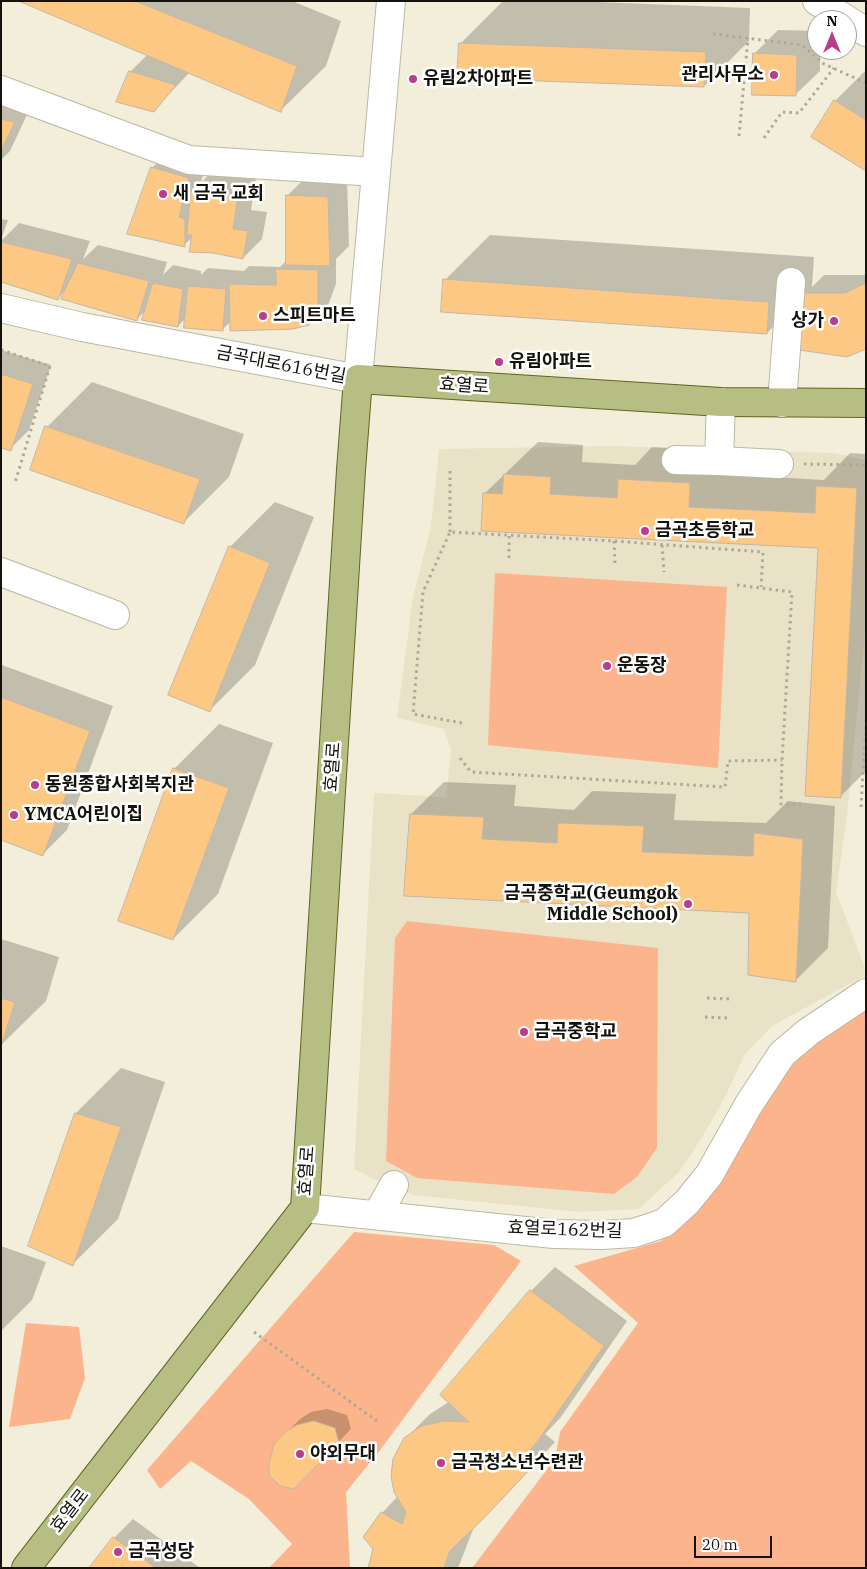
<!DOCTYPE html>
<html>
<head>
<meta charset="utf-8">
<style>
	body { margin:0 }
	#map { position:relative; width:867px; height:1569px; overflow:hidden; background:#f3eed9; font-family:"IBM Plex Serif",serif }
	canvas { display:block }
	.frame { position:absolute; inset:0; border:2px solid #14120c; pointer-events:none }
	.north { position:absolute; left:807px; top:10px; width:50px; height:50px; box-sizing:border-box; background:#fff; border:1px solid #a1a09e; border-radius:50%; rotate:0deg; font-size:14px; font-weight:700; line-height:20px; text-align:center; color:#14120c }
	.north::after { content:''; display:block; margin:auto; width:18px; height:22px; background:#bb3c89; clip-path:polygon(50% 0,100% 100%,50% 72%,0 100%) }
	.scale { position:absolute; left:694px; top:1536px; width:78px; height:22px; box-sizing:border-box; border:2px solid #14120c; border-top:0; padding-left:6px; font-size:15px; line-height:18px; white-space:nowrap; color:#14120c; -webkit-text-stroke:4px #fff; paint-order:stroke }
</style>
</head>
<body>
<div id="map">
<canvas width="867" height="1569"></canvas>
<div class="frame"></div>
<div class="north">N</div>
<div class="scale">20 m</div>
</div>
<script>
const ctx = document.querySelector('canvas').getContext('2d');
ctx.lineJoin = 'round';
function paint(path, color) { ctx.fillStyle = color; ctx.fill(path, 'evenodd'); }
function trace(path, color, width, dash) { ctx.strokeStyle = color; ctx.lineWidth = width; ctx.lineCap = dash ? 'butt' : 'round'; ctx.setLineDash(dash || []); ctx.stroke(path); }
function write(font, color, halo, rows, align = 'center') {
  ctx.font = font + ' "IBM Plex Serif","Noto Sans KR",serif'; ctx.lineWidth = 5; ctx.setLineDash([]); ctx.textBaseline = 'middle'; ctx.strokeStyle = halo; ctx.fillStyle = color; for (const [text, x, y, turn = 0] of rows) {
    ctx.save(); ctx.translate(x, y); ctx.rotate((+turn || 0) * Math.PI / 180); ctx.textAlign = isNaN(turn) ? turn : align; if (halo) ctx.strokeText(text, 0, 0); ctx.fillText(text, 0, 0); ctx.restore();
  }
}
const built = new Path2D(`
	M612 446 834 453 866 460V622L847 816 836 892 865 968 864 976 772 1026 745 1054 727 1093 703 1136 679 1172 639 1209 579 1212 413 1195 374 1179 354 1169 374 793 446 797 451 750 444 729 397 718 413 597 431 526 439 449Z`);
const green = new Path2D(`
	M495 573 727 587 718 768 488 745Z
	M407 921 658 948 657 1148 637 1177 614 1194 417 1178 386 1161 395 938Z
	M866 1003V1568H472L555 1459 560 1432 638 1323 574 1266 661 1241 687 1214 795 1054Z
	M354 1232 494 1245 521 1261 377 1454 346 1492 350 1568H269L292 1544 249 1499 191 1461 160 1489 147 1470Z
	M26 1323 79 1327 85 1378 70 1419 9 1427Z`);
const shadow = new Path2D(`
	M23 1H292L341 21 326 66 280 111 190 72 153 111 118 101 131 71 148 54Z
	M503 1H572L750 8 749 41 704 86 460 44Z
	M778 30 817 31V50H820V71L795 95 754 54Z
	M866 70V169L835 101Z
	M1 95 32 104 10 151 1 160Z
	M171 149 207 159 201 183 211 172 256 177 251 210 267 212 262 239 243 258 193 237 184 245 152 168Z
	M306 177 347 179 349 246 336 259V284L328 305 309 324 231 321 223 329 186 318 178 326 147 309 136 320 67 289 57 299 1 281V241L19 223 90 241 83 259 98 245 167 262 163 275 173 265 201 271V275L208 268 244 271 249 266 280 267 287 260V196Z
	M1 219 8 220 1 240Z
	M490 235 814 257 812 287 824 275H866V347L805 295 767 333 445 280Z
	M1 350 51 365 29 430 10 449 1 446Z
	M92 382 244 434 229 477 184 522 47 427Z
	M538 442 583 445 582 462 635 465 652 447 722 451 721 474 824 480 850 453 866 454V771L840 797 819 547 484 494Z
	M275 502 314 517 255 665 210 710 230 547Z
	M2 665 113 706 67 830 43 854 1 839Z
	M219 724 273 743 218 894 173 939 174 769Z
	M444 782 516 785 514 806 574 810 592 791 676 794 674 820 766 823 788 801 835 806 828 948 795 981 751 912 406 894 411 814Z
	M1 939 59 957 46 1001 1 1045Z
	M121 1068 165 1082 118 1219 73 1264 76 1113Z
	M1 1246 46 1262 32 1300 1 1331Z
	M555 1267 627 1321 561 1417 545 1434 555 1442 508 1493 474 1527 458 1568H369L382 1513 398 1496 405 1439 430 1414 449 1402 531 1291Z
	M327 1409 347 1415 351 1429 307 1475 275 1444 300 1419 311 1412Z
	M133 1519 200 1568H92L114 1538Z`);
const building = new Path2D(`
	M19 1H135L297 66 281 112Z
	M459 43 706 52 704 87 457 78Z
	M753 53 797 55 796 96 752 95Z
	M129 71 176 85 154 112 116 102Z
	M834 100 866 120V171L811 137Z
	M1 119 15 122 1 151Z
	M151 167 189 178 179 217 185 219V247L127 234Z
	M191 191 238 196 233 229 248 231 243 259 213 253 189 252 192 235H187Z
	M286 195 328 197 330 266 286 265Z
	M1 242 72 259 58 300 1 282Z
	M78 263 149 281 137 321 61 299Z
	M276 269 318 270V304L309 325 293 329 230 331 229 284 276 285Z
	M443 279 769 302 767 334 441 312Z
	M153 283 183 289 178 327 142 320Z
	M866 283V349L847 357 799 350 804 293H845Z
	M188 286 226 289 223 331 184 328Z
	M1 374 33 384 11 451 1 448Z
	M45 426 200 479 184 524 30 470Z
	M504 474 551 477 550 494 617 498 618 479 690 483 689 507 815 513 816 486 857 488 841 798 805 796 818 548 481 531 483 493 502 494Z
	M229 546 270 563 210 712 168 695Z
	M1 697 90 731 43 856 1 840Z
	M173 768 229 788 173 940 118 921Z
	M410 814 484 817 482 839 557 843 558 823 644 826 642 852 753 856 754 833 803 839 796 982 748 975 749 913 404 896Z
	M1 998 15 1002 1 1047Z
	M75 1113 121 1127 73 1266 28 1246Z
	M530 1290 604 1346 537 1442 522 1459 532 1467 484 1518 450 1551 444 1568H368L373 1549 363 1537 381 1512 402 1524 406 1512 394 1492 391 1476 393 1459 404 1438 421 1426 444 1421 469 1422 440 1395Z
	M314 1421 335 1428 339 1443 294 1489 280 1486 269 1475V1464L274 1444 285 1432 297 1425Z
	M113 1537 156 1568H89Z`);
const path = new Path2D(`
	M713 34 802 45 824 64 866 83
	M739 136 748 38
	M764 138 782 112 799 113 834 68
	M1 350 50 366 15 483
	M804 464 866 465
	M450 532V470
	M509 536V560
	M614 541 615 563
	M662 545 664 572
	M737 585 792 592 782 760 781 804 801 805
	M462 723 413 714 423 592 450 532 614 541 763 552 761 587
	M460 758 471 772 725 787 728 761 782 760
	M861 807 866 719
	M707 998 730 999
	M705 1017 728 1018
	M254 1332 378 1422`);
const minor = new Path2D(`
	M817 1 866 32
	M1 90 189 160 376 172
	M1 308 82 327 358 379 391 1
	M782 403 791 282
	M676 460 719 461 721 402
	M719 461 779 464
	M1 572 115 615
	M305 1208 554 1234 602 1235 634 1233 664 1223 687 1202 709 1175 749 1104 782 1054 808 1032 866 993
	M377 1215 394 1185`);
const major = new Path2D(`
	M26 1568 305 1208 351 470 358 379 721 402 866 403`);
const markers = [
	[774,75,5,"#bb3c89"],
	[413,79,5,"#bb3c89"],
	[163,194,5,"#bb3c89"],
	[263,316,5,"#bb3c89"],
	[834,321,5,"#bb3c89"],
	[499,362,5,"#bb3c89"],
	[645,531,5,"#bb3c89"],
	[607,666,5,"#bb3c89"],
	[35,785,5,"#bb3c89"],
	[14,815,5,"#bb3c89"],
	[688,904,5,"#bb3c89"],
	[524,1032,5,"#bb3c89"],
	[300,1454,5,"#bb3c89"],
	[441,1463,5,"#bb3c89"],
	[118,1552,5,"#bb3c89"]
];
const poiNames = [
	["관리사무소",764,75,"right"],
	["유림2차아파트",423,79],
	["새 금곡 교회",173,194],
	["스피트마트",273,316],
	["상가",824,321,"right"],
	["유림아파트",509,362],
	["금곡초등학교",655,531],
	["운동장",617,666],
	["동원종합사회복지관",45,785],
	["YMCA어린이집",24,815],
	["금곡중학교(Geumgok",678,894,"right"],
	["Middle School)",678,915,"right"],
	["금곡중학교",534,1032],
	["야외무대",310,1454],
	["금곡청소년수련관",451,1463],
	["금곡성당",128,1552]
];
const streetNames = [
	["금곡대로616번길",281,365,11],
	["효열로",464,386,4],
	["효열로",333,767,-86],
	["효열로",307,1171,-86],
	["효열로162번길",565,1230,2],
	["효열로",70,1511,-52]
];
paint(built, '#eae2c7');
paint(green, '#fbb48b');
paint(shadow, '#0003');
paint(building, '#fdc884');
trace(building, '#c3b6a5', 1);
trace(minor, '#bdb7a4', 30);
trace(major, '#5f6623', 30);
trace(path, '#ada998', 3, [2.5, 4]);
trace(minor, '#fff', 28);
trace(major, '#b7be83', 28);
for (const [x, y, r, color] of markers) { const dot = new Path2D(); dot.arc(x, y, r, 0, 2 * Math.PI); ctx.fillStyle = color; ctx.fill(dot); trace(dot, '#fff', 2); }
write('bold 18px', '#14120c', '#fff', poiNames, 'left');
write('18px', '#14120c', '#fff', streetNames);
</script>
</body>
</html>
